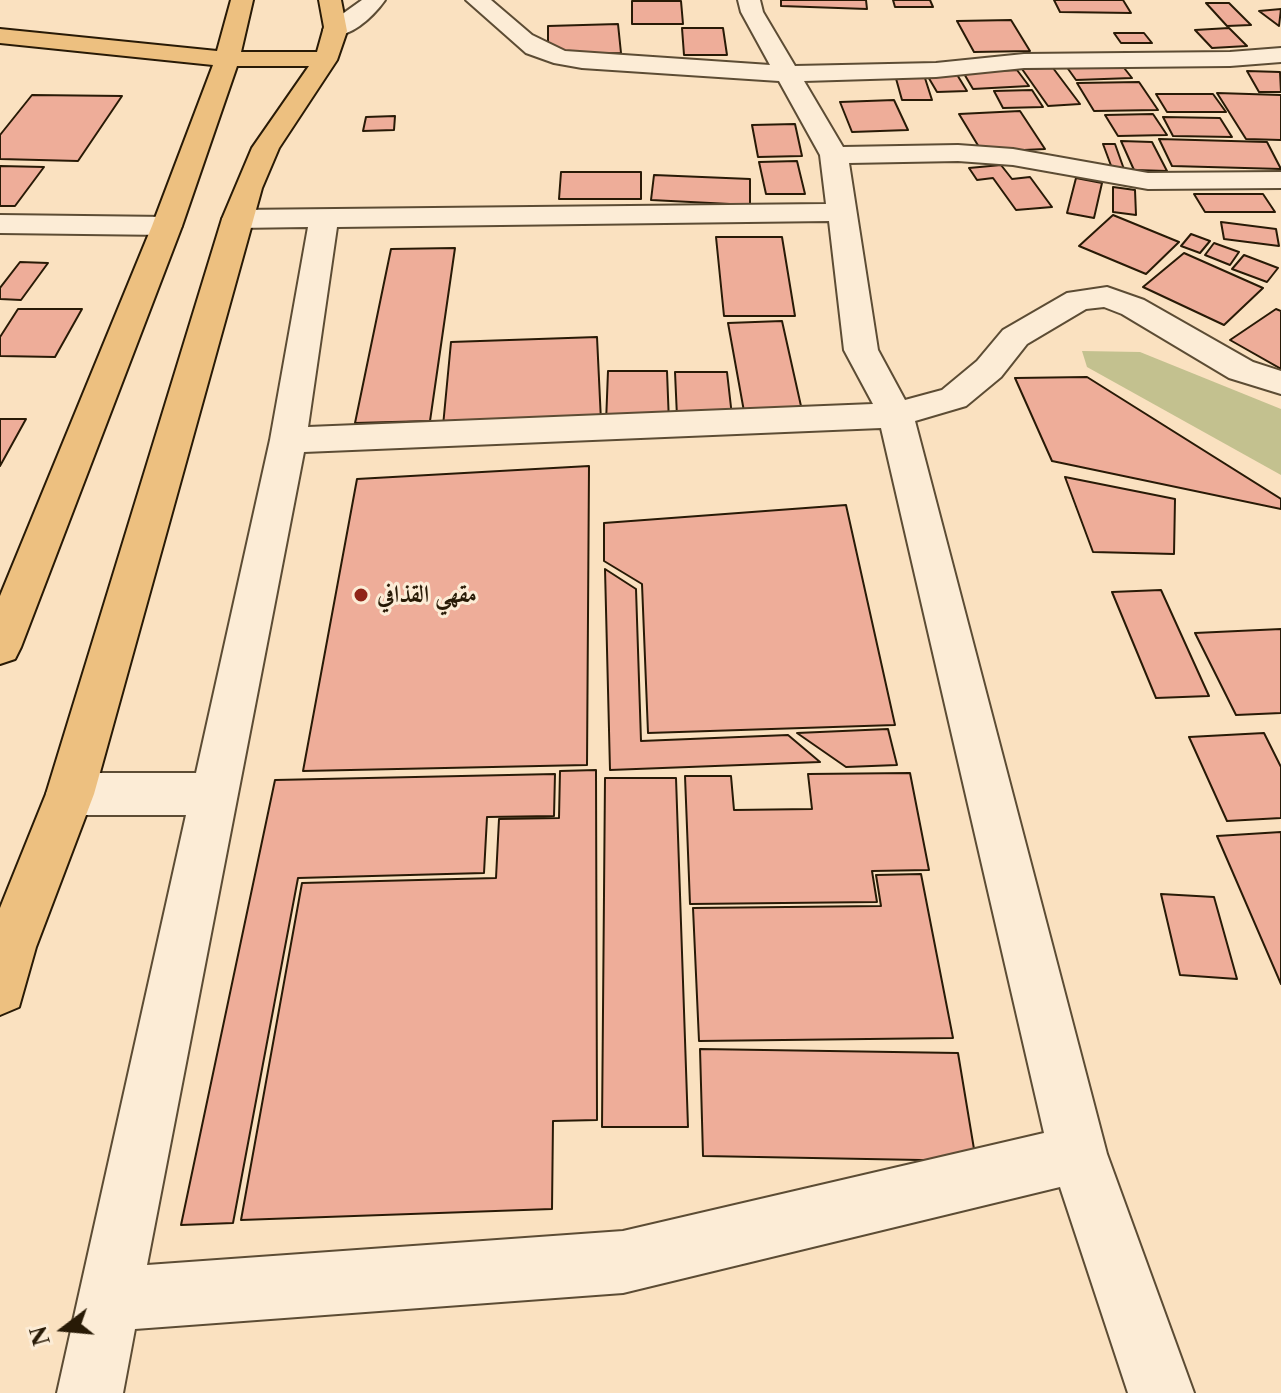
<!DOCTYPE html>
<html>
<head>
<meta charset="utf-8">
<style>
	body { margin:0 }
	#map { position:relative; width:1281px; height:1393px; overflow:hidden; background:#fae1c0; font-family:"Libre Caslon Text",serif }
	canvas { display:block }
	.north { position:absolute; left:24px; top:1289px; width:80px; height:80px; -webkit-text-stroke:6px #fcecd6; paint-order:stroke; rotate:254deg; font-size:22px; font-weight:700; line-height:32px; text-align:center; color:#281a06 }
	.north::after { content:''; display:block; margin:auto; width:28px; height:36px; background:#281a06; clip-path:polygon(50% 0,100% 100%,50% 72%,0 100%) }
</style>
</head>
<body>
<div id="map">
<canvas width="1281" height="1393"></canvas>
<div class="north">N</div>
</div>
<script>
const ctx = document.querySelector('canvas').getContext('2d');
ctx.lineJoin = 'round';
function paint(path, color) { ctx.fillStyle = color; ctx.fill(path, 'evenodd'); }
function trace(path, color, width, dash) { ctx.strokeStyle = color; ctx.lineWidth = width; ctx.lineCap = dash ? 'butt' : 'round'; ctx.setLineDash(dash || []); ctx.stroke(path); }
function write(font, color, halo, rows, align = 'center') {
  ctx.font = font + ' "Libre Caslon Text",Amiri,serif'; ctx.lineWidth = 6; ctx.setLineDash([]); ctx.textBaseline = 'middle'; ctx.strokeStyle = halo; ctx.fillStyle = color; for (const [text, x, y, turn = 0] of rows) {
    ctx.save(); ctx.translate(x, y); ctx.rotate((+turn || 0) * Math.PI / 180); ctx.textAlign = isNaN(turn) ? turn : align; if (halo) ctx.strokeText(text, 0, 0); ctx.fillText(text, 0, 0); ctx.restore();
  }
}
const green = new Path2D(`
	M1082 351 1140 352 1281 409V475L1087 367Z`);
const building = new Path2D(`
	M781 0H866L867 9 781 6Z
	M893 0H930L933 7H895Z
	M1054 0H1123L1131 13 1060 12Z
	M632 1H681L683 24H632Z
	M1206 3H1229L1251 25 1227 26Z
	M1281 9 1279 26 1259 11Z
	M1011 20 1030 51 974 52 957 21Z
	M618 24 621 53 548 54V26Z
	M682 28H723L727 55H684Z
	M1229 28 1247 46 1212 48 1195 30Z
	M1114 33H1144L1152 43H1121Z
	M1121 64 1132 78 1076 80 1066 66Z
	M1053 68 1080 104 1048 106 1022 69Z
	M1017 70 1029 86 973 89 963 72Z
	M1247 71 1280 72 1281 92H1259Z
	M956 73 967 91 937 92 927 75Z
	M895 75H924L932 100H902Z
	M1139 82 1158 110 1094 111 1077 83Z
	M1032 90 1043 107 1003 108 994 91Z
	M1217 93 1281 95V140L1246 139Z
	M1156 94H1213L1226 112H1167Z
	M32 95 122 96 78 161 0 159V135Z
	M894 100 908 130 852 132 840 102Z
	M1020 111 1045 149 982 152 959 114Z
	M1153 114 1167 135 1118 136 1105 115Z
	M395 116 394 130 363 131 366 117Z
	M1163 117 1220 118 1232 137 1173 136Z
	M795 124 802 156 758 157 752 125Z
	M1159 139 1267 142 1281 169 1172 166Z
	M1121 141 1152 142 1167 171 1134 170Z
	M1103 144H1115L1125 172 1113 171Z
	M797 161 805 194H766L759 162Z
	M1001 165 1012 179 1030 177 1052 207 1016 210 993 178 977 180 969 168Z
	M0 166 44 167 15 206H0Z
	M561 172H641V199H559Z
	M654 175 750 179V205L651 200Z
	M1076 178 1102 183 1094 218 1067 213Z
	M1113 187 1135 190 1136 215 1113 212Z
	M1194 194H1263L1275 212H1205Z
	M1113 215 1179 242 1146 274 1079 246Z
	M1221 222 1276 229 1279 246 1224 239Z
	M1191 234 1210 241 1200 253 1181 246Z
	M716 237H782L795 316H724Z
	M1214 243 1239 252 1230 265 1205 255Z
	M455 248 430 421 355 423 391 249Z
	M1184 253 1263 288 1224 325 1143 287Z
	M1244 255 1278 268 1267 282 1232 269Z
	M20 262 48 263 21 300 0 299V288Z
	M18 309H82L55 357 0 356V337Z
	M1276 309 1281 311V369L1230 340Z
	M782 321 803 415 745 417 728 323Z
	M597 337 601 421 443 426 451 342Z
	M608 371H667L669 423H606Z
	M675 372H727L732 416 677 417Z
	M1087 377 1281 499V509L1052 461 1015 378Z
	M0 419H26L0 466Z
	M589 466 587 765 303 771 357 479Z
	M1065 477 1175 499 1174 554 1093 552Z
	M846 505 895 725 648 733 642 584 604 561V523Z
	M605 569 636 589 641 741 788 735 820 762 610 770Z
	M1161 590 1209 696 1156 698 1112 592Z
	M1281 629V713L1236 715 1195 633Z
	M888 729 897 765 846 767 797 733Z
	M1264 733 1281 767V818L1227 821 1189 737Z
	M596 770 597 1120 553 1121 552 1209 241 1220 302 883 496 878 499 819 559 818 560 771Z
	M910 773 929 870 872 871 877 902 690 904 685 776H731L734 810 812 809 808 774Z
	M555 774 554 816 487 817 484 873 298 878 233 1223 181 1225 275 780Z
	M605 778H676L688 1127H602Z
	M1281 832V984L1217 836Z
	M921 874 953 1038 699 1041 693 908 881 906 876 875Z
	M1161 894 1214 897 1237 979 1180 975Z
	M700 1049 958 1053 976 1161 703 1156Z`);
const minor = new Path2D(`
	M362 0H385C373 17 349 40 327 35L323 30 327 25Z
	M466 0H491L532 35 565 51 770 65 741 12 738 0H760L763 12 795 66 936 63 1024 54 1230 52 1281 48V62L1230 66 1024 68 936 77 804 81 843 147 958 145 1013 149 1148 173 1281 172V188L1148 189 1013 165 958 161 849 163 878 350 905 400 942 390 977 361 1003 330 1067 293 1107 287 1144 300 1253 362 1281 371V394L1229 378 1122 314 1104 307 1086 309 1027 344 1001 377 966 406 915 421 1107 1154 1194 1393H1128L1060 1187 623 1293 135 1329 123 1393H57L186 815H70L53 809 46 794 53 779 70 773H196L270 440 308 227 237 228 227 225 222 219 227 213 237 210 826 204 820 155 779 81 582 68 554 63 526 53ZM829 221 844 350 873 404 308 427 337 227ZM881 428 1044 1133 623 1231 147 1265 304 452Z
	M0 215 167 217 177 220 182 226 177 232 167 235 0 233Z`);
const primary = new Path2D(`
	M231 0H253L241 52H317L324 27 319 0H341L347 31 337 60 279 148 262 188 94 794 36 947 19 1007 0 1015V908L46 794 222 219 252 148 309 66H237L182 226 21 647 15 659 0 664V596L152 226 213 65 0 43V29L217 51Z`);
const markers = [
	[361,595,8,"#8f2418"]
];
const poiNames = [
	["مقهي القذافي",377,595]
];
paint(green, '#c3c18f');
paint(building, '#eead99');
trace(building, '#281a06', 2);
trace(minor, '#5c4c34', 4);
trace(primary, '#281a06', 4);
paint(minor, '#fcecd6');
paint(primary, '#edc080');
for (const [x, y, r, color] of markers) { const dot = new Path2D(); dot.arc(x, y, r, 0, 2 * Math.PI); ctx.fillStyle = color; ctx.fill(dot); trace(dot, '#fcecd6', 3); }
write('bold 24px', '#281a06', '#fcecd6', poiNames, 'left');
</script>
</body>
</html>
